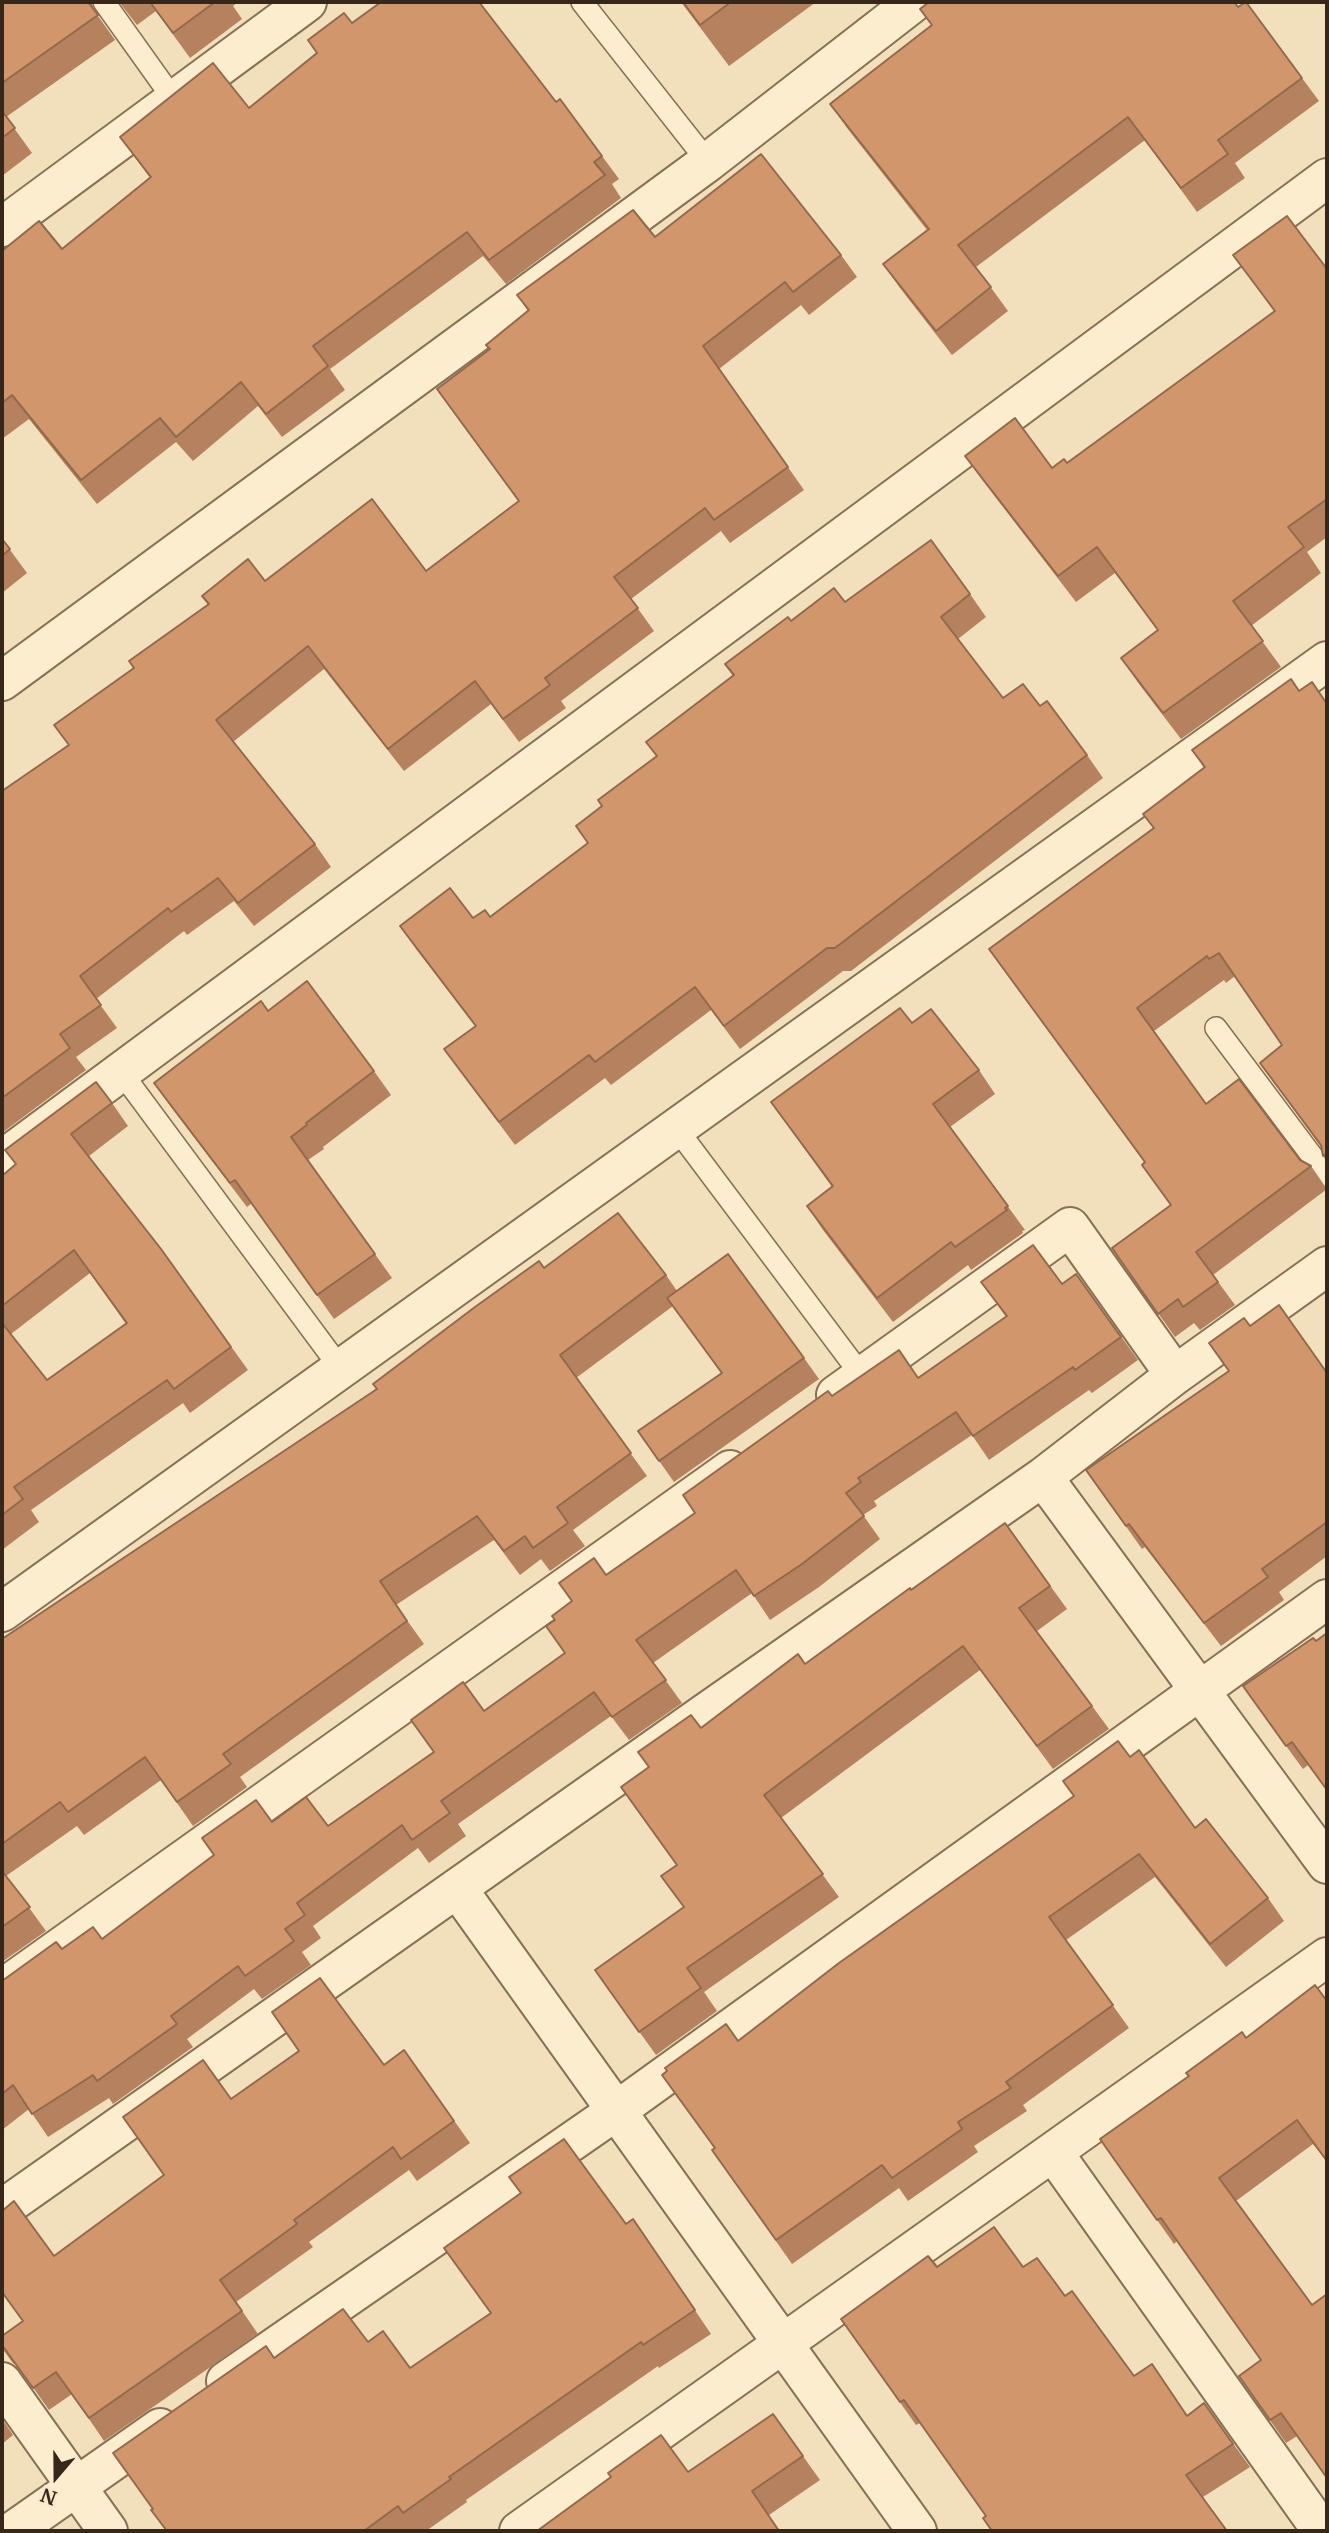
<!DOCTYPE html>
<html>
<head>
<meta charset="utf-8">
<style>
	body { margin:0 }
	#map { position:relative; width:1329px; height:2533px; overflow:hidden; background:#f1e0bb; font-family:Merriweather,serif }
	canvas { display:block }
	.frame { position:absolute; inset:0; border:4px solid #37271a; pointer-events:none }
	.north { position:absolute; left:21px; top:2442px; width:70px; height:70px; -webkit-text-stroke:5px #f8eacb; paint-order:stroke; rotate:200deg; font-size:19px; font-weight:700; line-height:28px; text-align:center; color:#37271a }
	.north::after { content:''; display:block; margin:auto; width:24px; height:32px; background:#37271a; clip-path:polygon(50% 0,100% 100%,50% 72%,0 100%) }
</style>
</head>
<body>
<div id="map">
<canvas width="1329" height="2533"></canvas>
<div class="frame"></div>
<div class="north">N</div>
</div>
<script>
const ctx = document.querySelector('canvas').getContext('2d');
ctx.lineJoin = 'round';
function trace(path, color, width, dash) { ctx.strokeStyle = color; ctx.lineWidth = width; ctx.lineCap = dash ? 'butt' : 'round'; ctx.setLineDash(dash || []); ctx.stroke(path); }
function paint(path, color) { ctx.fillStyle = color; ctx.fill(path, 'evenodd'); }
const service = new Path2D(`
	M104 2 174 100
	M582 2 708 162
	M1216 1028 1327 1176
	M121 1072 341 1369
	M676 1128 862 1376`);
const minor = new Path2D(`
	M2 227 307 2
	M2 681 708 162 914 2
	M2 1160 1327 178
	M836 1395 1070 1227 1175 1375
	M1043 1477 1327 1864
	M2 1612 1327 661
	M457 1888 917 2531
	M2 1989 730 1470
	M1053 2152 1322 2531
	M2 2209 704 1714 1043 1477 1175 1375 1327 1266
	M226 2381 616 2111 1327 1599
	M2 2382 108 2531
	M13 2531 160 2428
	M519 2531 1327 1957`);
const wall = new Path2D(`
	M2 2H92L93 9 115 40 6 117 32 153 2 176Z
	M119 2H238L233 6 242 19 190 58 156 11 137 25Z
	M681 2H816L729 66Z
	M1238 7 1302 78 1319 101 1235 163 1245 178 1197 212 1145 140 976 267 1008 311 952 355 900 288 883 264 927 230 847 128 830 104 932 26 920 9Z
	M352 23 556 102 602 156 619 179 612 184 621 198 506 284 483 256 330 369 345 390 282 437 258 406 193 461 176 442 97 504 29 419 2 439V251L62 249 150 178 120 137 249 108 317 53 308 40Z
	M655 237 841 255 857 277 809 315 801 305 719 369 804 490 730 543 721 531 631 599 654 631 561 701 566 708 519 742 491 704 404 771 324 669 233 742 315 844 331 867 254 926 234 901 187 935 184 931 96 999 117 1028 76 1057 86 1070 2 1133V791L68 745 134 668 208 605 202 596 265 581 426 571 519 501 437 389 490 349 528 311 517 295Z
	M1233 255 1327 269V537L1307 552 1321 573 1251 626 1281 667 1181 739 1139 684 1121 658 1158 631 1115 573 1076 602 983 481 965 456 1052 468 1067 463 1274 311Z
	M2 539 27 573 2 593Z
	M970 594 986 617 958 639 1003 698 1040 706 1087 755 1103 778 851 971H843L740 1049 711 1010 611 1085 605 1078 515 1145 444 1049 475 1026 416 949 400 926 490 917 588 843 576 826 602 806 657 757 646 742 733 676 725 664 791 621 845 602Z
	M1299 691 1327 704V1162L1323 1156 1321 1147 1260 1063 1282 1045 1235 976 1226 983 1224 980 1154 1031 1206 1104 1300 1160 1311 1166 1327 1189 1213 1275 1235 1305 1200 1330 1194 1323 1175 1337 1112 1248 1170 1205 1145 1163 989 949 1153 828 1143 814 1204 768 1192 750Z
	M268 1011 374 1071 391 1095 323 1147 324 1149 308 1160 392 1278 334 1319 252 1203 247 1207 171 1107 154 1083Z
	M912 1023 979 1070 995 1094 950 1127 1025 1230 1022 1231 1023 1233 971 1270 968 1265 893 1322 823 1230 807 1206 832 1187 771 1102Z
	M112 1103 128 1126 89 1156 161 1249 248 1370 190 1413 183 1403 31 1510 39 1522 2 1550V1176L16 1165 5 1150ZM90 1273 126 1324 47 1380 11 1334Z
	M544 1268 666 1275 677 1291 804 1358 819 1379 674 1482 638 1431 721 1373 673 1306 576 1378 647 1476 573 1530 585 1546 550 1571 541 1559 520 1575 494 1540 396 1605 424 1644 240 1777 247 1787 193 1826 161 1780 84 1835 77 1826 6 1876 46 1931 2 1962V1639L377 1389Z
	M1076 1274 1138 1360 1092 1393 1089 1390 989 1460 972 1435 874 1501 877 1506 863 1515 880 1539 819 1587 770 1620 752 1593 653 1663 682 1703 629 1740 611 1716 458 1824 466 1836 429 1863 418 1848 313 1926 321 1938 302 1952 311 1965 262 1999 254 1989 187 2039 193 2047 113 2104 109 2098 48 2137 29 2109 2 2130V1981L62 1949 102 1939 272 1822 328 1826 434 1753 484 1711 565 1653 546 1626 555 1620 606 1575 695 1513 832 1396 918 1378 1006 1317 981 1282 1062 1284Z
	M1250 1326 1327 1373V1556L1279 1592 1284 1600 1221 1646 1145 1547 1142 1549 1086 1470 1228 1371Z
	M1005 1523 1067 1609 1037 1631 1109 1729 1053 1769 980 1670 781 1818 839 1897 704 1992 717 2011 656 2055 595 1970 684 1907 677 1865 649 1768 701 1728 805 1664Z
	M1313 1638 1308 1765 1303 1769 1259 1709Z
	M1130 1757 1195 1828 1268 1898 1284 1921 1226 1967 1155 1877 1066 1940 1129 2028 1023 2105 1027 2111 974 2146 978 2152 908 2201 899 2188 792 2264 712 2150 715 2149 738 2041Z
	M1327 2001V2162L1313 2144 1236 2201 1297 2436 1286 2443 1239 2376 1261 2360 1177 2241 1174 2244 1100 2139 1246 2038Z
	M404 2050 470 2143 417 2181 409 2170 309 2242 313 2247 236 2302 258 2334 104 2441 72 2394 49 2410 20 2369 12 2362 2 2348V2336L23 2321 2 2293V2211L54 2256 164 2175 231 2099 384 2065Z
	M633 2219 711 2334 659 2368 658 2366 466 2500 467 2502 426 2531H416L415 2530 412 2531H166L151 2510 274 2358 368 2342 410 2368Z
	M937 2267H1023L1065 2296 1134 2376 1188 2415 1204 2403 1250 2467 1203 2497 986 2516 920 2423 916 2425 841 2319Z
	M773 2414 820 2480 769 2515 688 2472Z
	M2 2419 13 2435 2 2444Z`);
const building = new Path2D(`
	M2 2H88L98 15 2 83Z
	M150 2H215L173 33Z
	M381 2H479L556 102 560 99 602 156 594 162 605 175 489 260 467 232 313 346 328 366 266 414 241 382 176 437 160 418 81 480 12 395 2 403V251L39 221 62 249 151 177 120 137 213 63 249 108 317 53 308 40 344 13 352 23Z
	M683 2H731L700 25Z
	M929 2H1234L1238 7 1246 2 1302 78 1218 140 1228 154 1181 188 1128 117 958 245 991 287 936 331 883 264 929 229 830 104 932 25 920 9Z
	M2 111 15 128 2 138Z
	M761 154 841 255 793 292 785 282 703 346 788 467 714 520 705 508 614 577 638 608 545 678 550 685 503 719 475 681 388 749 308 646 216 720 315 844 238 903 218 878 171 912 168 908 80 976 101 1005 60 1034 70 1048 2 1098V791L69 745 54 725 134 668 129 661 209 604 202 596 248 559 265 581 372 499 426 571 519 501 437 389 490 349 486 345 529 310 517 295 633 210 655 237Z
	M1287 216 1327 269V499L1288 527 1304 547 1233 601 1263 641 1163 713 1121 658 1158 630 1097 547 1058 576 965 456 1015 418 1052 468 1064 459 1067 463 1275 311 1233 255Z
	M2 539 10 549 2 556Z
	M931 540 970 594 941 617 1003 698 1023 684 1040 706 1047 701 1087 755 835 948H827L724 1026 695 987 595 1062 589 1055 499 1122 444 1049 476 1026 400 926 450 888 473 918 485 910 490 917 588 843 576 826 602 806 598 800 657 756 646 742 734 675 725 664 788 617 791 621 834 588 845 602Z
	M1291 679 1299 691 1312 682 1327 704V1153L1323 1156 1321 1145 1260 1063 1282 1045 1219 953 1209 959 1207 956 1137 1008 1206 1104 1239 1079 1300 1160 1311 1166 1196 1252 1218 1282 1183 1307 1178 1299 1158 1314 1112 1248 1171 1205 1142 1165 1145 1162 989 949 1154 828 1143 814 1205 767 1192 750Z
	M307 981 374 1071 306 1123 307 1125 291 1137 375 1254 317 1295 235 1180 230 1183 154 1083 261 1001 268 1011Z
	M900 1008 912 1023 931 1009 979 1070 933 1104 1008 1206 1005 1208 1007 1210 955 1247 951 1242 877 1298 807 1206 833 1186 771 1102Z
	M96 1082 112 1103 71 1134 161 1249 231 1347 174 1389 167 1380 14 1487 23 1499 2 1515V1323L47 1380 127 1323 74 1250 2 1306V1176L16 1164 5 1150Z
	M618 1213 666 1275 560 1355 631 1453 557 1507 568 1523 533 1548 525 1536 504 1551 477 1516 380 1581 407 1621 223 1754 231 1764 177 1802 145 1757 68 1812 60 1802 2 1844V1639L377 1389 373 1384 475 1307 539 1261 544 1268Z
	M1033 1245 1062 1284 1076 1274 1121 1337 1075 1370 1073 1367 973 1436 956 1412 858 1478 861 1482 846 1493 864 1516 802 1564 754 1596 736 1570 636 1640 666 1680 612 1717 594 1692 441 1801 450 1813 412 1840 402 1825 297 1903 305 1915 285 1929 294 1941 245 1976 238 1966 171 2016 177 2024 97 2081 93 2075 32 2114 13 2085 2 2094V1981L56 1942 62 1949 93 1927 102 1939 214 1855 202 1838 256 1800 272 1822 306 1797 328 1826 434 1752 411 1720 463 1682 484 1711 565 1653 546 1626 555 1620 552 1616 572 1601 559 1583 594 1558 606 1575 695 1513 683 1495 828 1391 832 1396 899 1350 918 1378 1007 1316 981 1282Z
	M728 1254 804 1358 659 1461 638 1431 722 1373 667 1298Z
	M1279 1305 1327 1373V1522L1262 1569 1268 1577 1204 1623 1129 1524 1126 1526 1086 1470 1229 1371 1209 1343 1244 1318 1250 1326Z
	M1005 1523 1050 1586 1019 1608 1092 1706 1037 1746 963 1646 764 1795 823 1874 687 1968 701 1988 639 2032 595 1970 684 1907 661 1876 677 1865 621 1787 649 1767 638 1752 691 1715 701 1728 798 1654 805 1664 910 1588 911 1590Z
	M1327 1633V1790L1292 1742 1286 1746 1243 1686 1313 1638 1316 1641Z
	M1118 1741 1130 1757 1139 1750 1195 1828 1206 1819 1268 1898 1210 1944 1139 1854 1049 1917 1113 2005 1006 2082 1011 2088 958 2122 962 2129 892 2178 882 2165 776 2240 712 2150 715 2148 662 2075 667 2071 665 2068 726 2024 738 2041 839 1963 1074 1796 1063 1781Z
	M2 1871 30 1907 2 1927Z
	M320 1978 384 2065 404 2050 454 2121 401 2159 393 2147 294 2220 297 2224 220 2280 242 2311 89 2418 56 2372 33 2388 2 2345V2336L23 2321 2 2292V2211L14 2201 54 2256 164 2175 123 2117 203 2060 231 2099 299 2051 272 2012Z
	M1315 1985 1327 2001V2161L1297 2120 1219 2178 1312 2305 1327 2294V2478L1281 2413 1270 2420 1239 2376 1261 2360 1161 2218 1157 2220 1100 2139 1189 2076 1186 2073 1242 2032 1246 2038Z
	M564 2139 626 2224 633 2219 695 2310 643 2345 641 2342 449 2477 451 2479 403 2513 398 2506 364 2531H167L151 2510 153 2509 113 2453 266 2346 274 2358 343 2309 368 2342 383 2331 410 2368 491 2313 444 2248 521 2193 509 2177Z
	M994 2227 1023 2267 1037 2258 1065 2296 1072 2291 1134 2376 1152 2364 1187 2416 1204 2403 1233 2444 1186 2475 1227 2531H992L983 2518 986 2516 904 2400 900 2402 841 2319 928 2256 937 2267Z
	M773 2414 803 2456 752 2491 779 2531H537L611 2477 608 2473 661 2435 688 2472Z`);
trace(service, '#896f54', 24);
trace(minor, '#896f54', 42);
trace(service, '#fbedce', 21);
trace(minor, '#fbedce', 38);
paint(wall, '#b5815e');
paint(building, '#d2966d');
trace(building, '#93694c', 2);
</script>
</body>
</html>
